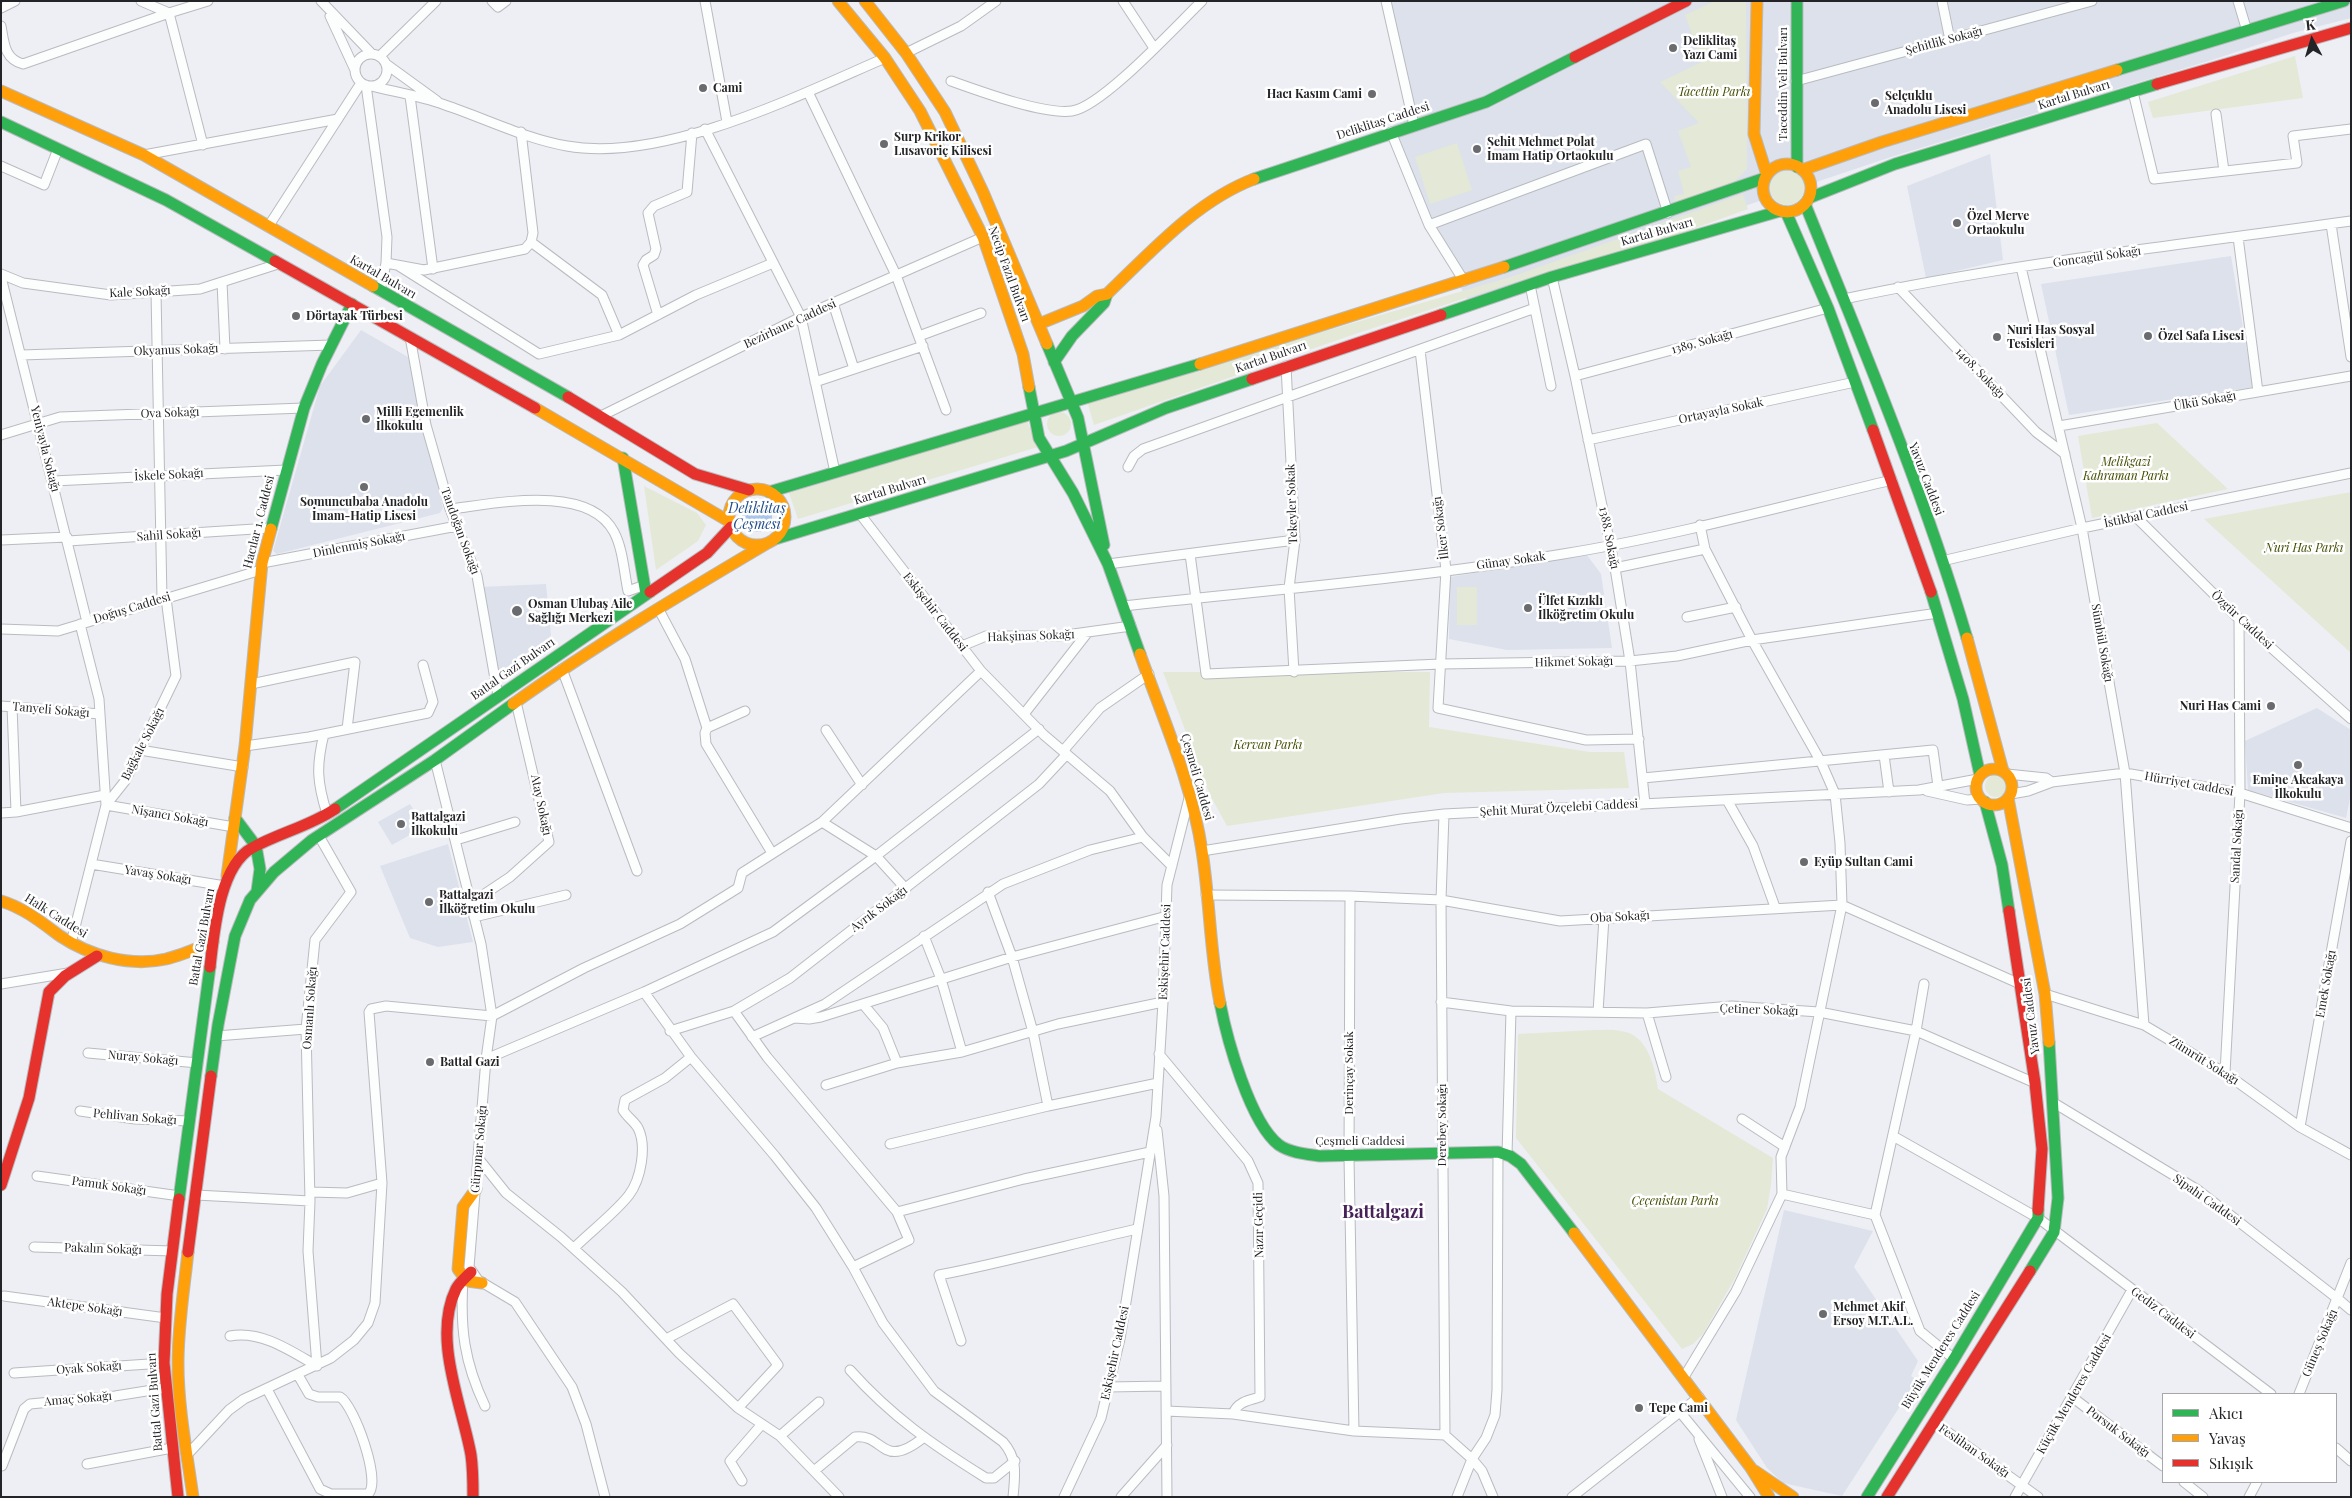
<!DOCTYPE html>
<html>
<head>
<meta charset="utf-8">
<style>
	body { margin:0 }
	#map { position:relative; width:2352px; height:1498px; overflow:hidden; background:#edeff4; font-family:"Playfair Display",serif }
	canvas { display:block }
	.frame { position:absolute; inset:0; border:2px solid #232427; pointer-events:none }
	.legend { position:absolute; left:2162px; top:1393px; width:175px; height:90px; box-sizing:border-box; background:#fff; border:1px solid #a7a7a9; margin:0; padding:6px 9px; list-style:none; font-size:15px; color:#232427 }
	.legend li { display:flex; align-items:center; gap:10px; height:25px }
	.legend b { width:25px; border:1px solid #a7a7a9 }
	.north { position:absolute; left:2287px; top:15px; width:50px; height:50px; -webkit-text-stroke:4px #fff; paint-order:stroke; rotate:354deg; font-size:14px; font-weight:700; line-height:20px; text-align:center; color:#232427 }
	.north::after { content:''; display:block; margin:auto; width:18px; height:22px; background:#232427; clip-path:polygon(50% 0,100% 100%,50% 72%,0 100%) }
</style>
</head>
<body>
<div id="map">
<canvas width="2352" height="1498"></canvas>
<div class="frame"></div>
<ul class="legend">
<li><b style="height:6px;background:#30b455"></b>Akıcı</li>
<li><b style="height:6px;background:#ff9f0a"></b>Yavaş</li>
<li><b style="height:6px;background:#e5322d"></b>Sıkışık</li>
</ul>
<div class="north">K</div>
</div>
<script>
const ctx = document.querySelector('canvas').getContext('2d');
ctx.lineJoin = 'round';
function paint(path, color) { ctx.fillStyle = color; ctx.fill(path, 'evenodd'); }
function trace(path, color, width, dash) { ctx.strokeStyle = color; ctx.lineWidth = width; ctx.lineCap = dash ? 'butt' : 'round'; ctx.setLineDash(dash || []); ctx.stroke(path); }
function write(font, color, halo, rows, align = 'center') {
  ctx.font = font + ' "Playfair Display",serif'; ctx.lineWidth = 5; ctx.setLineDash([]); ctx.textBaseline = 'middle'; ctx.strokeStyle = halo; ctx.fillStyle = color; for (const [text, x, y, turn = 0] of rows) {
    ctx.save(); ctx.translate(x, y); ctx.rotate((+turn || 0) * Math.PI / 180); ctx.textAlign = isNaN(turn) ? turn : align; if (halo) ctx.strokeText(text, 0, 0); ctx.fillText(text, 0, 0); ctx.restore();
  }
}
const built = new Path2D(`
	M1382 1H2351V18L2293 33 2215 59 1891 157 1467 299 1421 214 1391 120 1410 114Z
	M1990 154 2003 260 1926 278 1907 186Z
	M2231 256 2253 387 2069 415 2041 284Z
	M361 330 408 357 443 508 440 513 277 554 273 551 320 386Z
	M1587 555 1601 574 1612 648 1507 650 1449 639 1450 577Z
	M546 584 552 646 499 679 481 587Z
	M2317 708 2351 730V793L2346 818 2248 790 2245 741Z
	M410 804 424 827 392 845 378 822Z
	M448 844 473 942 438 947 410 938 380 866Z
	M1784 1210 1873 1231 1854 1267 1918 1361 1911 1376 1917 1380 1842 1496 1783 1483 1767 1468 1736 1420Z`);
const green = new Path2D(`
	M1715 1H1746L1747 169 1735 181 1677 207 1674 196 1684 194 1678 171 1691 167 1678 131 1699 123 1660 82 1702 62 1685 15Z
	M2295 56 2303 98 2153 118 2148 102Z
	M1457 143 1472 190 1430 204 1415 157Z
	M1770 188a17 17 0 1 1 34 0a17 17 0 1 1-34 0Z
	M1743 194 1748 209 1646 246 1515 282 1352 335 1094 425 1087 401 1514 276Z
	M1047 424a12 12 0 1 1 24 0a12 12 0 1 1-24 0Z
	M1027 421 1038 447 798 519 789 493Z
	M2157 423 2228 489 2092 518 2078 436Z
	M644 486 697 513 706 525 698 541 656 570Z
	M2351 492V653L2204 519Z
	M1457 587H1477V625H1457Z
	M1163 672H1430L1429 727 1590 752H1624L1629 788 1444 793 1227 826 1210 795Z
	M1985 786a11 11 0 1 1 22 0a11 11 0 1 1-22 0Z
	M1594 1030C1603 1030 1612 1029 1621 1031 1648 1034 1655 1068 1658 1089L1773 1158 1771 1185 1767 1209 1735 1278 1703 1334 1693 1344 1682 1349 1516 1138 1518 1034Z`);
const water = new Path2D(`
	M742 517a15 15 0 1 1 30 0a15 15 0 1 1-30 0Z`);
const street = new Path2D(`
	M141 1 169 13 208 1
	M321 1 371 53
	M492 1 498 7 506 1
	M705 1 727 122
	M1123 1 1154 48
	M1386 1 1414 125
	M1942 1 1950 40
	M2238 1 2247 31
	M1 8 15 1
	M330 16 355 70
	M1 26C4 42 4 59 23 64L169 13 203 145
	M906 53 961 26 996 1
	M355 70a16 16 0 1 1 32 0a16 16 0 1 1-32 0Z
	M380 56 436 1
	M386 64 437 101
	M951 81C979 91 1044 115 1072 111 1102 107 1177 25 1202 1
	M1796 81 2092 1
	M366 85 387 237 386 263 380 291
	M371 86C395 92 421 96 445 105 484 118 526 139 567 146 663 163 797 96 885 58
	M808 92 896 275 946 410
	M2133 92 2154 179 2297 163 2293 136 2351 129
	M410 96 433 269
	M2216 114 2224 171
	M705 129 801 317 835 472
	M1391 132 1429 225 1464 281
	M144 155 338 119
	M1 166 44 185 58 149
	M2331 224 2351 357
	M1429 225 1646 144 1668 213
	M268 227 361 83
	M2238 237 2258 392
	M531 242 602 295 619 335
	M386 263 424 270 525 249 531 242 533 233 521 132
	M399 266 539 354 619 335 696 295 773 263
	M2021 267 2082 528 2125 773 2144 1025
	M1 274 23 283 111 295 200 289 278 264
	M1 277 87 622
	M1552 277 1575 376 1615 568 1630 661 1645 804
	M222 282 225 349
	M1530 285 1551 386
	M1898 287 2036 432 2065 454
	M156 292 162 599
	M1844 299C2011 263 2182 245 2351 221
	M833 303 854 369
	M658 315 643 265 646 260 654 255 656 249 648 213 654 206 687 192 692 133
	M919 336 981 313
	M410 337 426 425 450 509 477 576 498 696
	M1420 350 1446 570 1438 708 1586 740 1639 739
	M21 355 331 345
	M1286 366 1295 540 1289 588 1294 672
	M1575 376 1828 308
	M815 382 923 346
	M601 416 801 317 983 237
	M2059 426 2351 376
	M1 435 60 417 304 408
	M1588 440 1855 382
	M1128 467 1134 456 1143 449 1535 308
	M53 481 286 470
	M450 509C494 504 588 483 614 532 623 549 624 572 628 591L645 585
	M860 514 981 671 1044 735 1110 791 1143 837 1172 866
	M2136 517 2239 619 2351 719
	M1 540 67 537
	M68 541 270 528
	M1190 554 1206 674 1441 664 1630 661 1677 656 1752 640 1938 613
	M1942 561 2082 528 2351 473
	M262 563 457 526
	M1108 564 1295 540
	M1615 568 1705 549
	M1123 606C1270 590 1418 578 1563 554 1674 536 1783 506 1892 480
	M658 608 685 659 707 728 705 733 706 744 772 853
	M1687 617 1736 607
	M80 624 99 699 106 805
	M1 629 58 631 261 570
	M962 646 986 636H1059L1131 626
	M562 669 637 871
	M251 684 355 662 347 729
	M1 706 100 714
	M12 706 16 812
	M1024 714 1088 632
	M707 728 745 711
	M826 730 862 785
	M324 734C316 766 317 782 327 814
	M245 746 309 737 428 713 433 702 423 665
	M140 750 243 767
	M1063 751 1100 708 1149 674
	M1884 755 1889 792
	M435 760 481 944 492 1016 486 1059 469 1267 478 1280 515 1302 572 1387 586 1424 605 1497
	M2007 774 2046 778 2052 782
	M1643 778 1933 750 1938 786
	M1927 791 1967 800 1981 799
	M2011 794 2028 791 2052 782 2125 773 2240 793 2351 828
	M1727 800 1753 846 1775 907
	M106 805 234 827
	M1 813 16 812 105 795
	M1444 814 1441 900 1445 1435
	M822 822 876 856 906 889
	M456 840 515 822
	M1202 851 1401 819 1444 814 1919 790 1978 779
	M91 864 225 886
	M1206 895 1350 896 1441 900 1560 921 1842 905 2020 984
	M1350 896 1349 1157 1354 1431
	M471 903 510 877 549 842 516 702
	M474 917 566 895
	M924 936 941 979 962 1052
	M71 943 106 805 125 781 176 676 166 598
	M1 984 68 973
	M644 992 691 1057 775 1156 816 1208 853 1267 883 1323 934 1391 1003 1442C1018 1459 1015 1475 1013 1497
	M2045 994 2144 1025 2225 1073 2300 1127 2351 1155
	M1441 1002 1511 1011 1647 1013 1732 1006 1819 1012 1916 1031 2035 1083
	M863 1004 883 1028 897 1063
	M734 1011 767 1057 897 1212 909 1240 853 1267
	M1598 1012 1604 918
	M1647 1013 1666 1077
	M795 1018 809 1019 821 1017 1012 957 1167 916
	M670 1031 734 1011 790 978 1039 784 1067 754
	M216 1036 306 1029
	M752 1037 825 1004 1003 884 1090 850 1143 837
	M88 1053 198 1063
	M1159 1054 1248 1161 1258 1183 1260 1397C1249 1400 1237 1402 1233 1414
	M486 1059 644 992 773 932 876 856 1039 729
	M2225 1073 2240 793 2239 619
	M826 1085 897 1063 962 1052 1058 1024 1163 1002
	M2054 1103 2198 1190 2338 1299 2351 1310
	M1048 1106 1158 1083
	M80 1111 135 1119 190 1121
	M1742 1119 1785 1147
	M2300 1127 2351 841
	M1157 1130 1164 1196 1167 1497
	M1893 1136 2038 1218 2271 1394
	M890 1144 1048 1106 1033 1032 1012 957 988 892
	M1507 1155 1511 1011
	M478 1158 506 1193 561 1237 622 1292 679 1353 738 1408 780 1436 839 1497
	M37 1176 180 1196
	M310 1192 347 1193 382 1183
	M1782 1194 1875 1215 1920 1331 1954 1359
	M196 1195 310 1201
	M897 1212 1024 1179 1150 1152
	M1875 1215 1916 1031 1924 984
	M34 1247 173 1251
	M574 1248C590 1232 616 1212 629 1195 641 1179 647 1146 638 1128 634 1121 627 1117 623 1110L625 1100 665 1078 691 1057
	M463 1280C460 1328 464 1362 485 1406
	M4 1296 166 1318
	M230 1336C261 1330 291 1351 317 1366
	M666 1339 733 1304 778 1365 738 1408
	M961 1341 939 1275C1006 1262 1071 1244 1137 1229
	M317 1366 308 1251 310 1201 306 1029 315 940 351 892 319 836
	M850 1370C892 1417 933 1445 986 1478H994L1015 1461
	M14 1373 164 1363
	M1684 1377 1736 1291 1782 1194 1781 1157 1800 1107 1842 905 1840 843 1835 794 1821 762 1752 640 1705 549 1700 525
	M1108 1387 1166 1386
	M267 1389 320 1489 331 1494H368C382 1482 354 1405 340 1397H318L309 1394 298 1375
	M2299 1394 2351 1263
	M2072 1397 2163 1466
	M1166 1411 1233 1414 1354 1431 1445 1435 1472 1459 1482 1471 1493 1497
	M1680 1412 1750 1497
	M1935 1423 2038 1497
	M780 1436 819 1402
	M1699 1439 1722 1497
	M2336 1448 2351 1461
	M187 1455 229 1410 244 1399 331 1358 354 1340 368 1323 375 1303 382 1183 369 1012 371 1009 386 1006 492 1016 584 968 680 924 738 888 742 873 822 822 981 671
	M87 1464 172 1448
	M2 1466 24 1409 30 1404 115 1396 165 1388
	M814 1471 855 1437C884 1433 881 1471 923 1438
	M742 1481 730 1461 762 1424
	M2184 1482 2203 1497
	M1064 1497 1101 1418 1120 1339 1156 1117 1163 1002 1167 885 1189 798
	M1121 1497 1167 1445
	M1457 1497 1472 1459 1486 1438 1495 1415 1497 1390 1498 1152
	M1572 1497 1699 1397
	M2015 1497 2132 1290
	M2249 1497 2257 1482`);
const fast = new Path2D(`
	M1797 1V167
	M2117 70 2344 1
	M1 122 166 200 275 261
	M1254 179 1486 102 1575 57
	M1809 198 1895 164 2157 84
	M1805 204C1863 347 1923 490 1967 638
	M1786 212 1828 308 1873 430
	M1504 267 1765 178
	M373 286 568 397
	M1441 315 1552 277 1780 211
	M1047 344 1078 418 1104 545
	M1054 362 1072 336 1104 303 1107 294
	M1029 387 1039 438 1073 493 1108 564 1140 654
	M623 458 646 594
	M769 492 1200 364
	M271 529 304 408 322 364 352 304
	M775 539 1066 451 1166 408 1252 379
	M1931 592 1963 699 1980 775
	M1985 802 2002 865 2009 911
	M335 809 650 592
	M235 818 256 846
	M256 846 260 869 257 891
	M1220 1003C1227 1039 1250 1123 1279 1145 1291 1153 1306 1154 1320 1156L1498 1152 1510 1156 1521 1164 1574 1233
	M211 1076 218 1025 235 936 250 900 274 872 312 840 435 760 513 704
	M179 1199 210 967
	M2030 1271 2054 1232 2058 1198 2049 1042
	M1867 1497 1954 1359 2038 1218V1210`);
const slow = new Path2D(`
	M838 1 885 58 920 111 983 237 1023 354 1029 387
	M865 1 906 53 945 112 983 192 1047 344
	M1757 1 1754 134 1767 175
	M1 91 144 155 373 286
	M1763 188a24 24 0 1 1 48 0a24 24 0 1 1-48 0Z
	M1802 170 1882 142 2117 70
	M1039 324 1083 306 1097 296 1107 294C1150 253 1196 201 1254 179
	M1200 364 1504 267
	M535 408 730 522
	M729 517a28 28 0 1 1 56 0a28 28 0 1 1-56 0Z
	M1967 638 2003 771
	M1140 654C1163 719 1192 783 1202 851 1210 902 1210 953 1220 1003
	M513 704C594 646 680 595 766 544
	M1976 787a18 18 0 1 1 36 0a18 18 0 1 1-36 0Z
	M2008 798 2045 994 2049 1042
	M227 876 245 746 262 563 271 529
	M1 901C24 908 41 922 60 936 90 956 130 967 166 959 182 955 198 948 213 942
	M476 1189 463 1207 458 1269 467 1281 482 1283
	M1574 1233 1751 1468 1769 1497
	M188 1252C184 1289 178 1326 178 1363 178 1408 187 1453 193 1497
	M1755 1471 1793 1497`);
const jam = new Path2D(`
	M1575 57 1686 1
	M2157 84 2351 28
	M275 261 535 408
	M1252 379 1441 315
	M568 397 695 474 749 490
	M1873 430 1931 592
	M650 592 707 553 731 527
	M2009 911 2035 1083 2042 1149 2038 1210
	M210 967C214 933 219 866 252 848 279 833 310 826 335 809
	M1 1185 29 1098 49 992 65 976 97 956
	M188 1252 211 1076
	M471 1272C466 1277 459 1283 456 1289 432 1338 462 1405 471 1455 473 1469 473 1483 473 1497
	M178 1497 164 1363 167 1294 179 1199
	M1887 1497 2030 1271`);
const markers = [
	[1673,48,5,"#6a6b6f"],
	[703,88,5,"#6a6b6f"],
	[1372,94,5,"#6a6b6f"],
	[1875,103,5,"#6a6b6f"],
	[884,144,5,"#6a6b6f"],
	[1477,149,5,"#6a6b6f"],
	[1957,223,5,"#6a6b6f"],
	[296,316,5,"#6a6b6f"],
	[2148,336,5,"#6a6b6f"],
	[1997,337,5,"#6a6b6f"],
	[366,419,5,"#6a6b6f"],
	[364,487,5,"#6a6b6f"],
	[1528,608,5,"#6a6b6f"],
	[517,611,6,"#6a6b6f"],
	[2271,706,5,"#6a6b6f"],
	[2298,765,5,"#6a6b6f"],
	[401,824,5,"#6a6b6f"],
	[1804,862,5,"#6a6b6f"],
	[429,902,5,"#6a6b6f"],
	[430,1062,5,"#6a6b6f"],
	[1823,1314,5,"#6a6b6f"],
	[1639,1408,5,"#6a6b6f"]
];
const poiNames = [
	["Deliklitaş",1683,41],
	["Yazı Cami",1683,55],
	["Cami",713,88],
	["Hacı Kasım Cami",1362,94,"right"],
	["Selçuklu",1885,96],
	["Anadolu Lisesi",1885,110],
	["Surp Krikor",894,137],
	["Lusavoriç Kilisesi",894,151],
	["Şehit Mehmet Polat",1487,142],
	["İmam Hatip Ortaokulu",1487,156],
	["Özel Merve",1967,216],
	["Ortaokulu",1967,230],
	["Dörtayak Türbesi",306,316],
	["Nuri Has Sosyal",2007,330],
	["Tesisleri",2007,344],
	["Özel Safa Lisesi",2158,336],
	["Milli Egemenlik",376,412],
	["İlkokulu",376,426],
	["Somuncubaba Anadolu",364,502,"center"],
	["İmam-Hatip Lisesi",364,516,"center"],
	["Ülfet Kızıklı",1538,601],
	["İlköğretim Okulu",1538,615],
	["Osman Ulubaş Aile",528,604],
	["Sağlığı Merkezi",528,618],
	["Nuri Has Cami",2261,706,"right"],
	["Emine Akcakaya",2298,780,"center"],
	["İlkokulu",2298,794,"center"],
	["Battalgazi",411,817],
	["İlkokulu",411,831],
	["Eyüp Sultan Cami",1814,862],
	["Battalgazi",439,895],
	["İlköğretim Okulu",439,909],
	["Battal Gazi",440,1062],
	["Mehmet Akif",1833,1307],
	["Ersoy M.T.A.L.",1833,1321],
	["Tepe Cami",1649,1408]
];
const streetNames = [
	["Şehitlik Sokağı",1944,41,-15],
	["Taceddin Veli Bulvarı",1783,84,-90],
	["Kartal Bulvarı",2074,95,-17],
	["Deliklitaş Caddesi",1383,121,-18],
	["Kartal Bulvarı",1657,232,-16],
	["Goncagül Sokağı",2097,257,-8],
	["Necip Fazıl Bulvarı",1009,274,70],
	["Kartal Bulvarı",383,277,30],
	["Kale Sokağı",140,292,-3],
	["Bezirhane Caddesi",790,324,-25],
	["1389. Sokağı",1702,342,-15],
	["Okyanus Sokağı",176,350,-2],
	["Kartal Bulvarı",1271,357,-19],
	["1408. Sokağı",1980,373,46],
	["Ülkü Sokağı",2205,401,-10],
	["Ortayayla Sokak",1721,411,-12],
	["Ova Sokağı",170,413,-2],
	["Yeniyayla Sokağı",45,449,76],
	["İskele Sokağı",169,475,-3],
	["Yavuz Caddesi",1926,479,69],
	["Kartal Bulvarı",890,490,-17],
	["Tekeyler Sokak",1292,504,-92],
	["İstikbal Caddesi",2146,515,-12],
	["Hacılar 1. Caddesi",259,522,-76],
	["İlker Sokağı",1441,528,-97],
	["Tandoğan Sokağı",460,531,70],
	["Sahil Sokağı",169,535,-4],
	["1388. Sokağı",1609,538,79],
	["Dinlenmiş Sokağı",359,545,-11],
	["Günay Sokak",1511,561,-8],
	["Doğuş Caddesi",132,608,-17],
	["Eskişehir Caddesi",935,612,52],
	["Özgür Caddesi",2242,620,43],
	["Hakşinas Sokağı",1031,636,-2],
	["Sümbül Sokağı",2102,643,80],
	["Hikmet Sokağı",1574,662,-1],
	["Battal Gazi Bulvarı",513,669,-35],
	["Tanyeli Sokağı",51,710,5],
	["Bağkale Sokağı",143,744,-63],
	["Çeşmeli Caddesi",1197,777,74],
	["Hürriyet caddesi",2189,784,10],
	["Atay Sokağı",541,805,78],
	["Şehit Murat Özçelebi Caddesi",1559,808,-3],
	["Nişancı Sokağı",170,816,10],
	["Sandal Sokağı",2237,846,-87],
	["Yavaş Sokağı",158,875,9],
	["Ayrık Sokağı",879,909,-37],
	["Halk Caddesi",56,916,32],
	["Oba Sokağı",1620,917,-3],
	["Battal Gazi Bulvarı",202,937,-80],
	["Eskişehir Caddesi",1165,952,-88],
	["Emek Sokağı",2326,984,-80],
	["Osmanlı Sokağı",310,1008,-86],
	["Çetiner Sokağı",1759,1010,2],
	["Yavuz Caddesi",2031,1016,-97],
	["Nuray Sokağı",143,1058,5],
	["Zümrüt Sokağı",2204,1061,32],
	["Derinçay Sokak",1349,1073,-90],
	["Pehlivan Sokağı",135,1117,5],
	["Derebey Sokağı",1442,1125,-90],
	["Çeşmeli Caddesi",1360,1141],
	["Gürpınar Sokağı",479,1149,-85],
	["Pamuk Sokağı",109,1186,8],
	["Sipahi Caddesi",2207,1200,35],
	["Nazır Geçidi",1259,1225,-91],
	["Pakalın Sokağı",103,1249,2],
	["Aktepe Sokağı",85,1307,8],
	["Gediz Caddesi",2163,1313,37],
	["Güneş Sokağı",2320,1343,-67],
	["Büyük Menderes Caddesi",1941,1350,-58],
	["Eskişehir Caddesi",1115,1353,-78],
	["Oyak Sokağı",89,1368,-4],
	["Küçük Menderes Caddesi",2074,1394,-60],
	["Amaç Sokağı",78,1399,-5],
	["Battal Gazi Bulvarı",155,1402,-94],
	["Porsuk Sokağı",2118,1432,37],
	["Feslihan Sokağı",1974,1451,35]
];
const parkNames = [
	["Tacettin Parkı",1714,92],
	["Melikgazi",2126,462],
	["Kahraman Parkı",2126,476],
	["Nuri Has Parkı",2304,548],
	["Kervan Parkı",1268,745],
	["Çeçenistan Parkı",1675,1201]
];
const waterNames = [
	["Deliklitaş",757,509],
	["Çeşmesi",757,525]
];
const districtNames = [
	["Battalgazi",1383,1212]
];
paint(built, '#dce1ec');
paint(green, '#e3e9d6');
paint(water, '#aac5ea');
trace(street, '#b9bbbf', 11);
trace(fast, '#b9bbbf', 13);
trace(slow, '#b9bbbf', 13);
trace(jam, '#b9bbbf', 13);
trace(street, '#fcfdfd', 9);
trace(fast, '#30b455', 11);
trace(slow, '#ff9f0a', 11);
trace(jam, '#e5322d', 11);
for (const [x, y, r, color] of markers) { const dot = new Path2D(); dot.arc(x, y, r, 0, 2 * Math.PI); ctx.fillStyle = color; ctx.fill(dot); trace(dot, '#fff', 2); }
write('bold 12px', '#232427', '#fff', poiNames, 'left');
write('12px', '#232427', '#fff', streetNames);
write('italic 12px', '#434c01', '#fff', parkNames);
write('italic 14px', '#204d8b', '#fff', waterNames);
write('bold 18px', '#462259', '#fff', districtNames);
</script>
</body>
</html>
